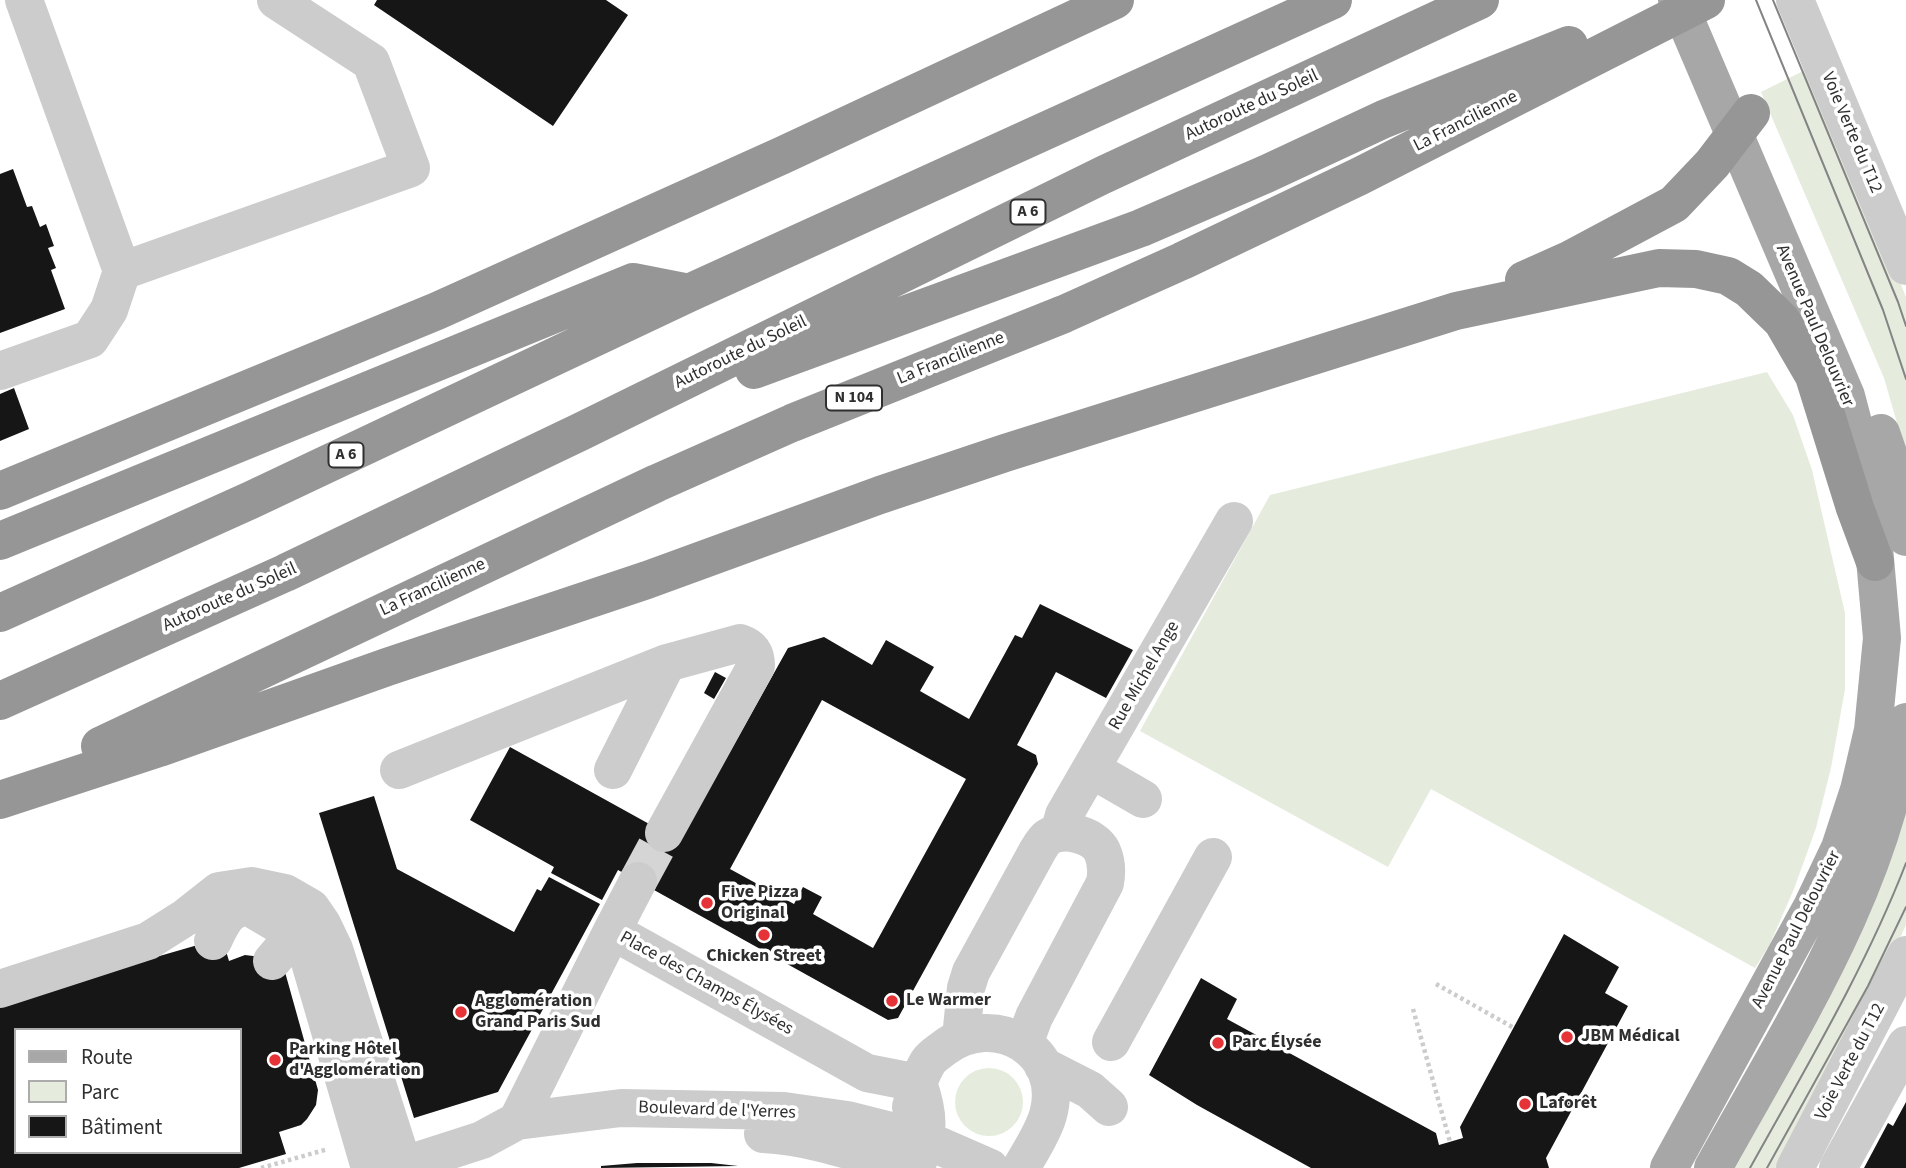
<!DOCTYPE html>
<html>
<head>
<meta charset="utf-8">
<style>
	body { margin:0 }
	#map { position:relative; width:1906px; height:1168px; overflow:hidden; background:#fff; font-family:"Source Sans 3",sans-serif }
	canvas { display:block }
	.legend { position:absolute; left:14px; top:1028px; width:228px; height:126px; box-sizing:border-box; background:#fff; border:2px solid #acacac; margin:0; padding:9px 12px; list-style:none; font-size:21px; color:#2f2f2f }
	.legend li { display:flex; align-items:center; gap:14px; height:35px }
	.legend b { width:35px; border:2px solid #acacac }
</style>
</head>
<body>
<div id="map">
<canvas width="1906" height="1168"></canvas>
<ul class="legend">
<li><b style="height:9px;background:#a7a7a7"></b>Route</li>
<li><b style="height:19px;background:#e5ecdd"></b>Parc</li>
<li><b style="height:19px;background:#161616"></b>Bâtiment</li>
</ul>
</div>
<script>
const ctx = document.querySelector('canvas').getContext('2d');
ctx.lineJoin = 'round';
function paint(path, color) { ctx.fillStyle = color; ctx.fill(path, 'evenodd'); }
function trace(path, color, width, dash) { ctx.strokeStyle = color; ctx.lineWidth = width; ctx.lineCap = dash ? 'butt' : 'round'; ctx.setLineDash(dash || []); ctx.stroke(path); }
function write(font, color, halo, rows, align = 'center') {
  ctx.font = font + ' "Source Sans 3",sans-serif'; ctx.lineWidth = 7; ctx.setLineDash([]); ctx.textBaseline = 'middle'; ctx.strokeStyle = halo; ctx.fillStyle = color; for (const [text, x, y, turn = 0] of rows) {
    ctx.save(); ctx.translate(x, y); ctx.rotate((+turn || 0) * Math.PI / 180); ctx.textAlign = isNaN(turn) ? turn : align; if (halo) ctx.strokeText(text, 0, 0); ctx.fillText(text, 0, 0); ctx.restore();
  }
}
const green = new Path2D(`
	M1813 66 1906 297V454L1884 378 1761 92Z
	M1767 372 1793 415 1812 470 1845 613V689L1831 768 1816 828 1794 889 1770 944 1755 968 1431 789 1388 867 1140 731 1270 495Z
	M1906 801V925L1882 977 1777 1168H1731Z
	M955 1102a34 34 0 1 1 68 0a34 34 0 1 1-68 0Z`);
const building = new Path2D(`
	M377 0H606L628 15 553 126 374 5Z
	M13 169 27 207 32 206 40 227 46 224 54 246 48 248 56 268 51 270 65 309 0 333V174Z
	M14 388 29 429 0 441V394Z
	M1040 604 1133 650 1106 698 1056 672 1017 745 1036 755 1038 764 898 1018 888 1020 618 870 602 900 551 873 554 867 470 820 510 747 680 841 788 648 824 637 872 665 886 640 934 667 920 691 969 719 1015 635 1022 638ZM822 700 966 779 873 948 813 914 822 897 803 887 794 904 730 869Z
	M715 672 726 678 714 699 704 693Z
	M374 796 397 869 514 932 537 889 541 891 549 877 600 904 498 1092 414 1118 319 813Z
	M1564 934 1619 967 1605 993 1628 1006 1546 1158 1549 1168H1311L1197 1105 1149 1075 1201 978 1237 999 1227 1019 1436 1133 1439 1145 1463 1138 1460 1127Z
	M222 938 229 961 245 955 261 957 285 972 318 1090 316 1105 307 1119 301 1125 279 1132 286 1154 239 1168H0V1002ZM16 1030H240V1152H16Z
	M1906 1102V1168H1864L1888 1123 1893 1126Z
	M637 1163H711L738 1166 601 1168V1166Z`);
const minorTunnel = new Path2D(`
	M638 881 664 833`);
const path = new Path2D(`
	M1436 984 1514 1028
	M1413 1009 1450 1142
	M261 1168 328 1149`);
const minor = new Path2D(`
	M1795 0 1906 266
	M122 271 411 168 371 62 276 0
	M0 371 90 339 109 310 122 271 24 0
	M1091 769 1143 799
	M399 770 667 663 740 643C752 647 756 653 756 666L664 833
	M613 770 667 663
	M1059 833 1064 815 1234 521
	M612 931 638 881
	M213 941C221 924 228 906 249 907L298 936
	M272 961 289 941 298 936 305 945 370 1168
	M0 989 148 941 186 917 219 891 252 886 285 893 311 908 322 924 334 949 404 1168
	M961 1038 966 988 971 972 1038 850C1041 845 1044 840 1048 837 1064 827 1094 835 1102 851 1107 862 1107 872 1105 883L1034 1017 1024 1044
	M1111 1042 1213 857
	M1043 1066 1090 1090 1109 1107
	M911 1107C915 1092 920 1075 928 1062 932 1056 939 1052 944 1048 995 1009 1066 1051 1048 1115 1043 1133 1030 1152 1021 1168
	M517 1121 612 931 867 1073 918 1083C931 1119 928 1133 916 1168
	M763 1134C811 1136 860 1154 906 1168
	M395 1168 482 1140 517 1121 621 1108 784 1111 847 1120 926 1140 990 1168
	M1795 1168 1906 955
	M1838 1168 1906 1045`);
const major = new Path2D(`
	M1881 433 1892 465 1906 537
	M1669 1168 1812 907 1840 848 1859 790 1873 730 1882 638 1868 480 1846 396 1677 0
	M1713 1168C1792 1025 1884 886 1906 722`);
const highway = new Path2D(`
	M1524 280 1571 259 1674 204 1712 164 1751 113
	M754 370 1141 228 1266 174 1384 119 1569 45
	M0 491 437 311 783 155 1115 0
	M0 541 633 282 689 293
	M0 613 251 500 689 293 1333 0
	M0 701 285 573 580 432 1103 175 1480 0
	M100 746 657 483 792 423 1064 314 1182 261 1360 176 1706 0
	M0 800 159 748 387 667 647 580 880 495 1005 453 1456 311 1659 268 1696 269 1728 276 1749 289 1782 321 1814 376 1855 508 1875 562`);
const tram = new Path2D(`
	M1756 0 1883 310 1906 379
	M1773 0 1898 302 1906 326
	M1750 1168C1805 1069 1865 969 1906 863
	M1767 1168 1868 986 1906 907`);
const markers = [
	[707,903,7,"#e53337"],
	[764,935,7,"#e53337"],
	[892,1001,7,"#e53337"],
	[461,1012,7,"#e53337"],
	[1567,1037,7,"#e53337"],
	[1218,1043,7,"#e53337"],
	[275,1060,7,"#e53337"],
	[1525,1104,7,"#e53337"]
];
const shields = [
	[1028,212,35],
	[854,398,56],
	[346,455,35]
];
const shieldNames = [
	["A 6",1028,212],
	["N 104",854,398],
	["A 6",346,455]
];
const streetNames = [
	["Autoroute du Soleil",1252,106,-25],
	["La Francilienne",1466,122,-27],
	["Voie Verte du T12",1851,133,67],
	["Avenue Paul Delouvrier",1814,326,67],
	["Autoroute du Soleil",741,353,-26],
	["La Francilienne",951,359,-22],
	["La Francilienne",433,588,-25],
	["Autoroute du Soleil",230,598,-24],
	["Rue Michel Ange",1145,676,-60],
	["Avenue Paul Delouvrier",1797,930,-63],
	["Place des Champs Élysées",706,984,29],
	["Voie Verte du T12",1851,1062,-62],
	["Boulevard de l'Yerres",717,1111,2]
];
const poiNames = [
	["Five Pizza",721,893],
	["Original",721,914],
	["Chicken Street",764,957,"center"],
	["Le Warmer",906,1001],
	["Agglomération",475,1002],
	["Grand Paris Sud",475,1023],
	["JBM Médical",1581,1037],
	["Parc Élysée",1232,1043],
	["Parking Hôtel",289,1050],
	["d'Agglomération",289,1071],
	["Laforêt",1539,1104]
];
paint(green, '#e5ecdd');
paint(building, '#161616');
trace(minorTunnel, '#d5d5d5', 38, [38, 19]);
trace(path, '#ccc', 4.5, [3.5, 3.5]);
trace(minor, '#ccc', 38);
trace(major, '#a7a7a7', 38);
trace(highway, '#969696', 38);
trace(tram, '#848484', 2);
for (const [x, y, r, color] of markers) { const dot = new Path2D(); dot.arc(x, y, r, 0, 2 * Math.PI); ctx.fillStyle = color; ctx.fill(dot); trace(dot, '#fff', 2.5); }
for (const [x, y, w] of shields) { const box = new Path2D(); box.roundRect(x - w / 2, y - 12.5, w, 25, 5); ctx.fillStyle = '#fff'; ctx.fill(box); trace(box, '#2f2f2f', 2); }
write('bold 16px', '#2f2f2f', null, shieldNames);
write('18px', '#2f2f2f', '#fff', streetNames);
write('bold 18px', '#2f2f2f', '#fff', poiNames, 'left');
</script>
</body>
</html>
